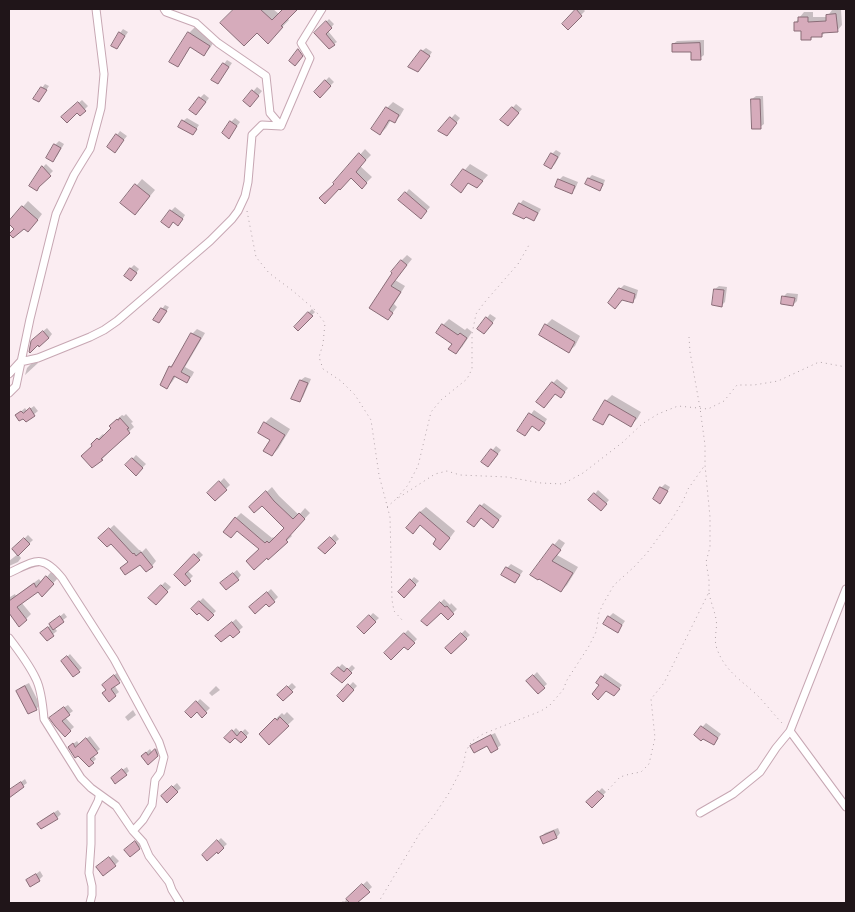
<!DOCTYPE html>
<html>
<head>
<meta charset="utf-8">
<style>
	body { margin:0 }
	#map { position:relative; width:855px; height:912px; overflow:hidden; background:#fbedf2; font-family:Inter,sans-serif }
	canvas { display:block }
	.frame { position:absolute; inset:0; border:10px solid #201519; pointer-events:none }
</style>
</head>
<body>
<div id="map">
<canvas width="855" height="912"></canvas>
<div class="frame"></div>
</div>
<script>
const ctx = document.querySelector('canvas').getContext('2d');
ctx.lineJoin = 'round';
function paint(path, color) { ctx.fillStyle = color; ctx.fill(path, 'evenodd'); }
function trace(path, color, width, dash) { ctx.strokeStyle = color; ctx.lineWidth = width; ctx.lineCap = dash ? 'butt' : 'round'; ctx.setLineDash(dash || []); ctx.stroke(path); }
const shadow = new Path2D(`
	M235 9H273L279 14 285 9H297L287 18 289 20 268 42 257 32 222 23Z
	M578 9H583L585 11 568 28 564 24Z
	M832 10H841L842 25 837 31 826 32 821 36H813L811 39 795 23 804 12H813V17H827Z
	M329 19 334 24 328 31 337 42 334 44 316 33Z
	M195 27 215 40 210 48 204 54 191 46 183 59 177 65 189 33Z
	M123 29 128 32 117 48 120 33Z
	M704 40V55L700 58 692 50 673 44 677 41Z
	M426 48 432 52 422 67V51Z
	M227 60 232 63 221 79 224 64Z
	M329 77 334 82 320 96 315 92Z
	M45 84 49 86 39 101 42 88Z
	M257 87 262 91 254 101H245Z
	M204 94 209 98 200 110V98Z
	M756 96H763L764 124 760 127 752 99Z
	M82 100 88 106 80 114 77 111 63 117Z
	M393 102 404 109 400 116 394 122 391 120 386 128 380 134 372 129 387 108Z
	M516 104 522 109 512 121 502 120Z
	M455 114 460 118 450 131H440Z
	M187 118 199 125 193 134 183 121Z
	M235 118 240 122 232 133 231 122Z
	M120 131 127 136 115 151 117 135Z
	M59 141 64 144 57 156 53 160 55 145Z
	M365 149 371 155 360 166 372 177 362 187 351 177 335 184Z
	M556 150 561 153 555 164 551 168 552 154Z
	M46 164 53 171 42 182 43 167Z
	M470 164 488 175 477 187 469 182 461 191 452 185Z
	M592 175 605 180 603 186 599 189 589 178Z
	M563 176 578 182 575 189 571 192 557 186 559 180Z
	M142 179 155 190 141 207 122 203Z
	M409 189 430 207 421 217 406 193Z
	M523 200 541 209 537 216 534 219 520 204Z
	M28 201 42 214 34 225 16 228 9 223Z
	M175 207 185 215 182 220 174 221 171 211Z
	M407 255 412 259 395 280 405 286 394 304 397 307 388 319 371 308 401 261Z
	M134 265 139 269 134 276 130 269Z
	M624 285 638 290 636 298 633 301 622 299 620 289Z
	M719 286 727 287 725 302 722 305 715 289Z
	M787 293 798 294 797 301 793 305 783 297Z
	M165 305 169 307 159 322 155 319Z
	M312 309 315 312 298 329 295 327Z
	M490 314 496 318 488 329 487 318Z
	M449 319 465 330 467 328 472 332 462 347 456 353 453 343 443 325Z
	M552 319 580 336 575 346 569 351 546 325Z
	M47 328 52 334 49 338 36 337Z
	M197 329 205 333 185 367 194 372 192 376 187 381 176 376 172 382 167 387 170 367 175 362 192 334Z
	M37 362 38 363 25 375 27 368 31 364Z
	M305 377 311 379 303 397 299 401 293 398 301 380Z
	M557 379 568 388 564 393H556L553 383Z
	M612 395 641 412 637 419 631 425 611 414 602 424 606 401Z
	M34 406 38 411 26 421 17 415 25 408 27 411Z
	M534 410 547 419 543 426 533 425 525 435 519 431Z
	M126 414 133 422 131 423 134 427 106 453 107 454 98 463 92 444 103 434 105 436 113 428 110 426 122 415 124 416Z
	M271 417 290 429 278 449 272 455V440L265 423Z
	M496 446 501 450 492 462H483Z
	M136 455 146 464 136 474 127 465Z
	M224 478 230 485 215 499 209 493Z
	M665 484 670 487 664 498 660 502 655 499 661 488Z
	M272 487 279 496 299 515 305 508 310 513 290 534 292 536 269 558 236 518 241 513 272 538 273 537 275 539 286 528 262 505 251 507Z
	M598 490 609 500 604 506 595 494Z
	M484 503 502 516 497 522 482 517 474 526 481 506Z
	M426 507 455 531 446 543 438 539 420 512Z
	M114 525 139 550H140L142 552 146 548 156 561 152 566 129 561 111 542 100 538Z
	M335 534 339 539 325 552 320 548Z
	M28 535 33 540 18 554 21 558 18 562 9 566V561L18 554 14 549Z
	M559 539 565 543 557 555 578 567 567 585 561 591 539 578 554 545Z
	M199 551 203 555 187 570 193 576 185 584 175 575Z
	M511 564 523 571 515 582 507 568Z
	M237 570 241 575 238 579H226Z
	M51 572 58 578 42 595 39 590 21 602 31 614 20 625 9 611V597H10L15 594 16 596 39 579 42 583Z
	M414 577 419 581 404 596 400 592Z
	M165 582 171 587 156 603 150 598Z
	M271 589 278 597 269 606 266 602 255 604Z
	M203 598 216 611 208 619 199 611 192 609Z
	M444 599 450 605 451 603 457 609 448 618 441 611 423 621Z
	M64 613 67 617 54 627 57 631 47 639 46 629Z
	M373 613 379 618 364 632 359 627Z
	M613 613 625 621 618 631 609 617Z
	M236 619 243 627 233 636 221 632Z
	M408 630 417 639 408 649 404 645 386 653Z
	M465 630 470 635 451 652 447 648Z
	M70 654 82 668 73 675 63 661Z
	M342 664 348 669 352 665 355 668 342 682 333 674Z
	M118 672 123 678 114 685 119 692 109 700 107 681Z
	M537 672 547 684 538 692 528 681Z
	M605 673 622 685 617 691 598 683Z
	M353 682 357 686 343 700 339 696Z
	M29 683 40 705 36 709 28 713 17 691 21 687Z
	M292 683 296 687 283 699 279 695Z
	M216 686 220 690 212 696 209 693Z
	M200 699 210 708 202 716 197 711 187 712Z
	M68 705 73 711 65 717 74 727 65 735 54 714Z
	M133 710 136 715 128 721 125 717Z
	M287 712 294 719 269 743 260 734 282 713 284 715Z
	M706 723 721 734 714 744 695 735Z
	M236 728 241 733 245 729 249 733 241 742 235 736 226 738Z
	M495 733 501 745 497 748 488 744 472 746 476 742Z
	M90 736 100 749 93 755 96 759 89 766 78 754 73 744 77 741 79 744Z
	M159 747 161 752 157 755 142 756 150 749 152 752Z
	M127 767 129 771 126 774H116Z
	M25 779 27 783 10 795 9 791Z
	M177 783 181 788 167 801 162 796Z
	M602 788 606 792 592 806 588 802Z
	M58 810 61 814 57 818 39 824 42 820Z
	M558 828 560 833 557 837H541L545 833Z
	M221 838 227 844 218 852 217 850 203 855Z
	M139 839 143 844 139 848 129 847Z
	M113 855 119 861 115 865 102 864Z
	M40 871 43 876 39 880H28Z
	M367 881 372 887 355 903H341L343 901 344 902Z`);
const building = new Path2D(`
	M234 9H260L272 20 283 9H298L281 26 283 27 268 44 257 33 244 46 220 23Z
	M576 9 582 16 568 30 562 24Z
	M836 14 838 32 822 33V37H811V40H801V31H794V22H798V17H808V22L826 21V15Z
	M326 21 332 28 326 34 335 45 329 49 314 33Z
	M119 32 125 36 117 49 111 46Z
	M188 32 210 46 204 56 190 47 178 67 169 62Z
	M700 43 701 60H691V52H672V44Z
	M298 49 303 56 295 66 289 61Z
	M421 50 430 56 418 72 408 67Z
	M223 63 229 67 218 84 211 80Z
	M325 80 331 86 320 98 314 92Z
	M41 87 47 90 39 102 33 99Z
	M252 90 259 96 250 107 243 101Z
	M199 97 206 102 196 115 189 110Z
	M751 99H760L761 129H752Z
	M78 102 86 111 80 116 77 113 67 123 61 117Z
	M386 107 399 115 395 123 389 120 380 135 371 129Z
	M512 107 519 113 508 126 500 120Z
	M450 117 457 123 447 136 438 131Z
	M182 120 197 129 193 135 178 127Z
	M230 121 237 126 229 139 222 133Z
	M116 134 124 140 115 153 107 147Z
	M54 144 61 148 53 162 46 158Z
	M359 153 366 160 356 172 367 183 362 189 351 178 340 190 339 189 325 204 319 198 334 184 333 183Z
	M551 153 558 157 551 169 544 165Z
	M42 166 51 176 39 187 37 191 29 186Z
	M463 169 483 181 477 188 468 183 461 193 451 185Z
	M588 178 603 184 600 191 585 184Z
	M558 179 575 186 572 194 555 187Z
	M135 184 150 196 135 215 120 203Z
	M405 192 427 211 421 219 398 200Z
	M519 203 538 213 534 221 526 217 524 219 513 214Z
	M22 206 38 220 28 232 24 229 13 238 9 234 14 229 9 224V221Z
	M170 210 183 219 178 226 173 222 169 228 161 222Z
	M401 260 407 265 391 286 401 292 389 310 393 313 388 320 369 308 392 273 391 272Z
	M130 268 137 273 131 281 124 276Z
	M619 288 635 294 633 303 622 300 615 309 608 303Z
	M714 289 724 290 722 307 712 305Z
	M782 296 795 298 793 306 781 304Z
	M161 308 167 311 159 323 153 320Z
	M308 312 313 316 298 331 294 327Z
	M486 317 493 323 484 334 477 329Z
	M442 324 458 335 460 333 467 338 456 354 448 349 452 344 436 333Z
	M545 324 575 342 569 353 539 335Z
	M43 331 49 338 39 347 38 345 30 353 29 352 31 341Z
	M191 333 201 338 181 372 190 377 187 383 174 376 167 389 160 385 169 366 171 367Z
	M300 380 308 383 300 402 291 399Z
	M552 382 565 392 561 398 555 394 544 408 536 402Z
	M605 400 636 418 631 427 609 414 603 425 593 420Z
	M30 408 35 416 26 422 23 419 19 421 15 415 21 411 23 413Z
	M529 413 545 423 539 431 532 426 525 436 517 431Z
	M120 418 129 428 127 429 130 433 101 459 103 460 92 468 81 456 92 446 91 444 97 438 99 440 111 428 109 426 117 419 118 420Z
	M264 422 285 435 272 456 263 451 270 440 258 433Z
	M491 449 498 454 488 467 481 462Z
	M132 458 143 468 136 476 125 465Z
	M219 481 227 490 215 501 207 493Z
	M660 487 668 491 660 504 653 499Z
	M266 491 274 501 293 519 299 513 305 519 286 540 288 542 268 560 267 558 254 570 246 561 259 549 237 531 231 538 223 532 235 517 265 543 267 541 269 543 284 528 262 506 254 513 249 507Z
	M594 493 607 504 601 511 588 500Z
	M480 505 499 520 493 528 481 518 474 527 467 522Z
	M420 512 450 538 440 550 433 544 436 539 420 525 413 534 406 528Z
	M109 528 133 554 134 553 136 556 141 552 153 567 146 572 140 565 125 575 120 568 128 562 111 544 107 547 98 538Z
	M330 537 336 543 325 554 318 548Z
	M24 538 30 544 18 556 12 549Z
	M553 544 561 550 552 561 573 573 561 592 539 579 538 580 530 575Z
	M194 554 200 560 185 574 191 581 185 586 174 575Z
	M506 567 520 575 515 583 501 575Z
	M233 573 239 580 226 590 220 583Z
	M46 576 54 584 42 597 38 592 17 607 27 620 19 627 9 613V601L34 583 36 587Z
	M410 579 416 585 404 598 398 592Z
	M161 585 168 592 156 605 148 598Z
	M267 592 275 602 269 607 266 604 255 614 249 607Z
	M199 601 214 615 208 621 199 613 197 615 191 609Z
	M440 602 445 607 447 606 454 614 448 620 441 613 427 626 421 621Z
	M369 615 376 622 364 634 357 627Z
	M60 616 64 622 53 630 49 624Z
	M608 616 622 625 618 633 603 624Z
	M232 622 240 632 233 638 230 635 221 642 215 636Z
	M48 627 54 636 47 641 40 633Z
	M404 633 415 643 408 650 404 647 391 660 384 653Z
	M461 633 467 639 451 654 445 648Z
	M67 656 80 672 73 677 61 661Z
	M338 667 344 672 347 668 352 673 342 683 331 674Z
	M114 675 120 683 111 689 116 696 109 702 102 693 106 690 102 685Z
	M533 675 545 688 538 694 526 681Z
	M601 676 620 689 614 696 606 691 598 700 592 694 599 685 596 683Z
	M348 684 354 690 343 702 337 696Z
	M25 686 37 710 28 714 16 691Z
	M287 686 293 692 283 701 277 695Z
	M196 701 207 713 202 718 197 712 191 718 185 712Z
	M64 707 70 715 62 721 71 731 65 737 55 726 49 718Z
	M280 717 289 726 269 745 259 734 275 718 277 720Z
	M701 726 718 738 714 745 703 739 701 741 694 735Z
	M232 730 237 736 241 731 247 737 241 743 235 738 230 743 224 738Z
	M491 735 498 749 491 753 487 746 474 753 470 746Z
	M86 738 98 753 90 759 94 763 89 767 78 756 75 758 68 747 73 743 75 747Z
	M155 749 158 756 148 765 141 756 146 752 148 755Z
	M122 769 127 775 115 784 111 778Z
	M21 782 24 787 9 798V790Z
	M172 786 178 792 167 803 161 796Z
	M598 791 604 796 592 808 586 802Z
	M54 813 58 819 41 829 37 824Z
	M554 831 557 838 543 844 540 837Z
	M217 840 224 848 218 854 217 852 207 861 202 855Z
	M135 841 140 849 130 857 124 850Z
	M109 857 116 866 103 876 96 867Z
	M36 874 40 881 30 887 26 880Z
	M362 884 370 892 357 903H350L346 899Z`);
const path = new Path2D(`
	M247 211 256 257 269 273 293 291 314 309 325 323 323 344 319 357 323 369 341 381 355 395 371 420 379 475 390 517 392 600 394 611 403 621
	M397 498 408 485 418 466 431 412 441 400 467 379 472 369V334L476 314 484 303 518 264 529 245
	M387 507 395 500 435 474 447 471 460 475 507 477 541 483 563 484 583 473 623 442 642 424 658 414 678 406 708 409 724 401 737 385H754L778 381 819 362 846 367
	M709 593C711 603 714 609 716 619 718 629 713 638 717 649 725 671 741 680 757 695 766 704 774 715 783 724
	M608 790 620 777 630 774 641 772 649 764 655 738 651 699 664 683 709 592V580L706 562 710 547V517L705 465V445L700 408 690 352 689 337
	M378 903 420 833 433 817 449 793 463 766 466 751 472 741 483 734 541 711 550 705 563 690 567 680 589 646 596 632 599 613 603 604 614 585 634 567 647 553 672 519 683 501 688 489 705 465`);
const street = new Path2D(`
	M164 9 166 12 196 23 218 43 266 76 270 113 281 126
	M9 374 20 362 38 358 90 337 104 330 117 321 210 241 232 219 238 211 245 196 248 182 252 135 262 125 281 126 310 58 301 43 322 9
	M9 393 16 386 30 319 56 214 74 175 90 149 101 108 104 74 96 9
	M9 573C35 561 42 553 62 578L114 659 159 742 164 757 160 773 155 780 152 805 143 820 133 831
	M9 638C19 651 29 664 36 679 41 689 43 707 44 719L81 778 91 788 116 806 133 831 143 842 149 856 169 882 172 890 180 903
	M790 731 846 807
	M700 813 733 794 760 772 776 748 790 731 846 589
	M90 903 92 895V886L89 873 91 844V815L98 801 99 797V794`);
paint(shadow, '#0003');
paint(building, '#d6abbb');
trace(building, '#896c77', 1);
trace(street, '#c7a7b3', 9);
trace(path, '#afa2a7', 1, [1, 4]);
trace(street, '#fff', 7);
</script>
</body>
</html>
